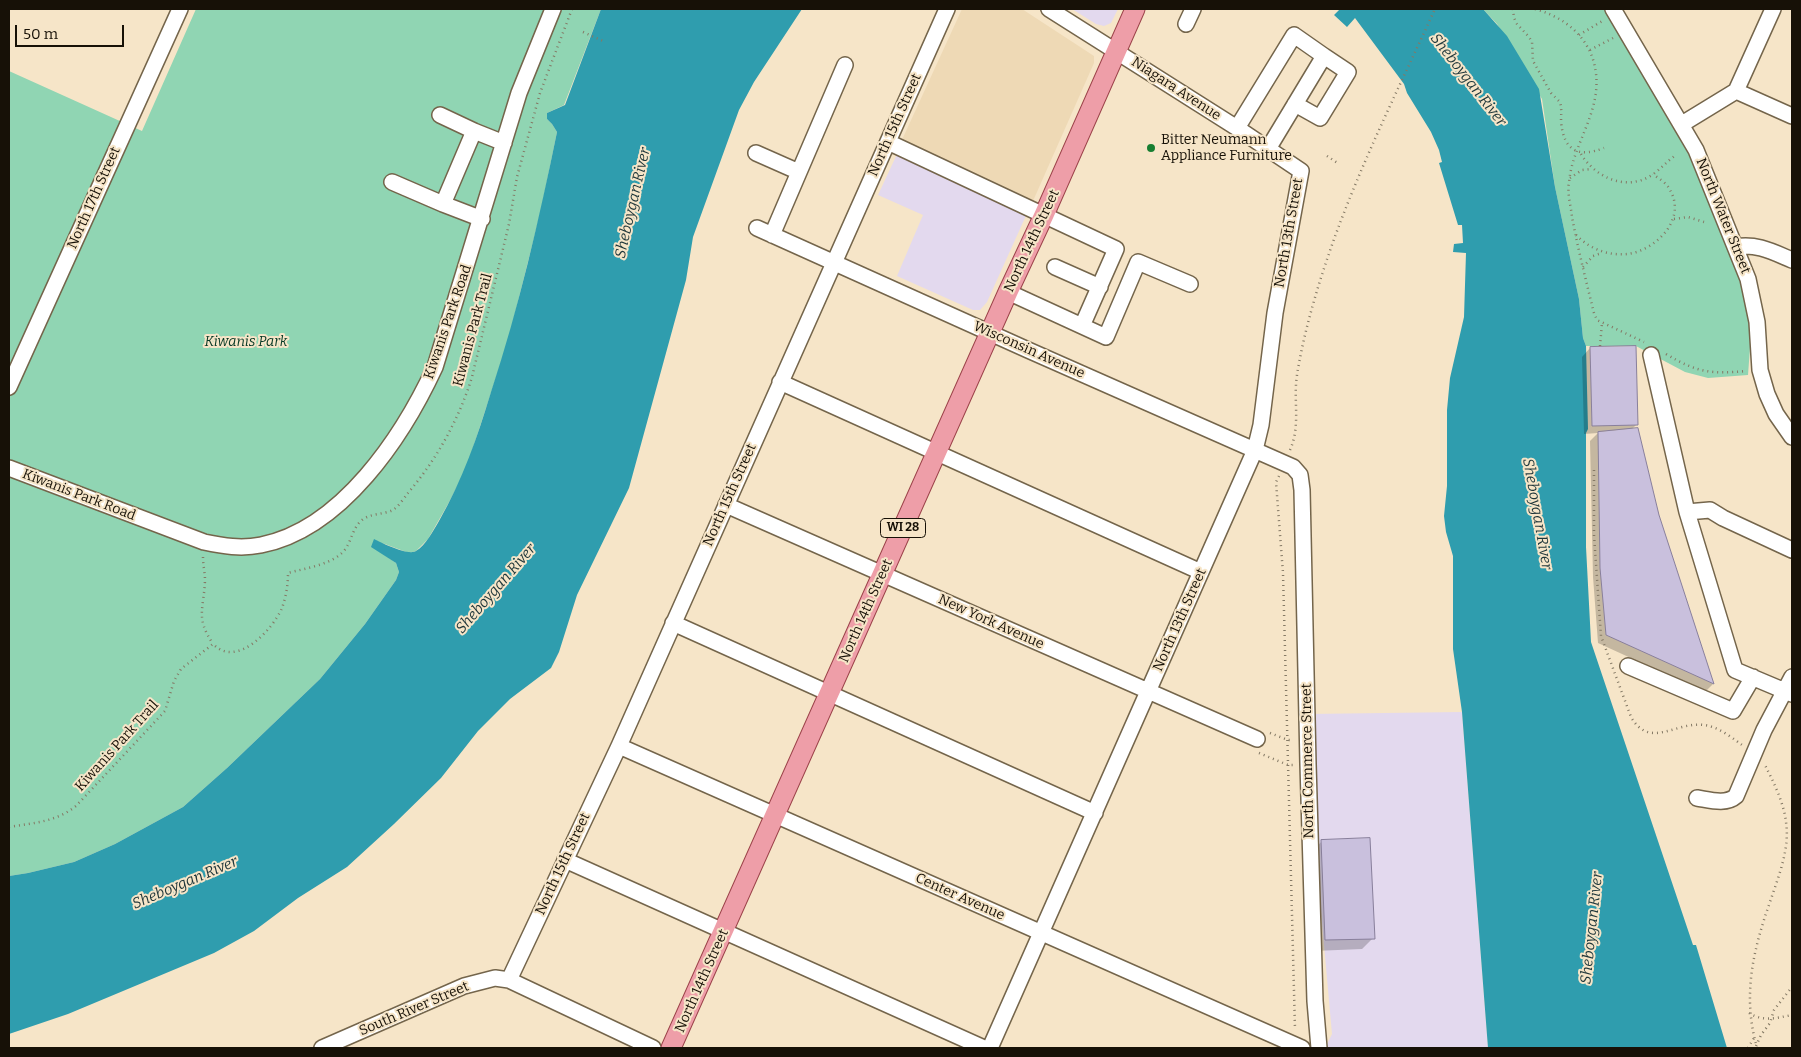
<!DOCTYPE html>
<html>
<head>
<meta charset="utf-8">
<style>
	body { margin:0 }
	#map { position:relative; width:1801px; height:1057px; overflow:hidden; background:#f6e5c8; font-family:Bitter,serif }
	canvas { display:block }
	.frame { position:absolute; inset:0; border:10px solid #171107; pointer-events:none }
	.scale { position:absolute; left:15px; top:25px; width:109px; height:22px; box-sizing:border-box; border:2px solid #171107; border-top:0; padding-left:6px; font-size:15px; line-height:18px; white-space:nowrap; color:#171107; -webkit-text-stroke:4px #f6e5c8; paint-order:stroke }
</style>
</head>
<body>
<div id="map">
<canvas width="1801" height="1057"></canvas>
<div class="frame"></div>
<div class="scale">50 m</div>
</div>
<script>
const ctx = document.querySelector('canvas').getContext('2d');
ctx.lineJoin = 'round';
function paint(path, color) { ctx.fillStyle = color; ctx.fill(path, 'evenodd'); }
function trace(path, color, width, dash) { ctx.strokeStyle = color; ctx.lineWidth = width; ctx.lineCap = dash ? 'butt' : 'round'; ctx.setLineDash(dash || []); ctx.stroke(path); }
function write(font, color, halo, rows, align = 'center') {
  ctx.font = font + ' Bitter,serif'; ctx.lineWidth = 4; ctx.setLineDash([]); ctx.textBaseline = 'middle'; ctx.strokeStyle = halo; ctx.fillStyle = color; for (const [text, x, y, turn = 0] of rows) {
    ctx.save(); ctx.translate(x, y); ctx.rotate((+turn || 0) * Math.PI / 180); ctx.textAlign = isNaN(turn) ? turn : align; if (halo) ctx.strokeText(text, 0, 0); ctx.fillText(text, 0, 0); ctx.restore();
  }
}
const commercial = new Path2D(`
	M1072 9H1118L1111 23 1104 26 1096 24Z
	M898 152 1029 209 987 302 980 310H973L897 276 923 215 878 195Z
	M1462 712 1488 1048H1325L1332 1034 1308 767 1307 714Z`);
const built = new Path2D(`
	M962 9H1022L1094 56V63L1033 201 901 142Z`);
const green = new Path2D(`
	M196 9H601L564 105 547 113V119L552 124 557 132 541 210 508 341 466 469 448 504 428 539 416 551 409 553 382 543 385 555 396 563 399 572 396 580 365 624 320 679 227 768 183 807 115 844 74 862 28 873 9 876V71L142 131Z
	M1483 9H1610L1692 145 1753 307 1748 375 1708 378 1685 372 1636 346H1586L1583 338 1579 299 1555 187 1542 99 1497 24Z`);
const water = new Path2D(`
	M601 9H802L754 82 739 110 693 237 686 280 629 488 577 595 559 652 551 668 510 699 478 731 441 778 394 824 347 867 298 898 254 931 214 953 68 1014 9 1034V876L28 873 74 862 115 844 183 807 227 768 320 679 365 624 396 580 399 572 396 563 371 547 374 539C382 543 408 556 416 551 426 545 433 531 439 521 463 479 477 438 491 392 519 307 539 220 557 132L552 124 547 119V113L565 105Z
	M1340 9H1483L1507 36 1539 89 1555 187 1579 299 1583 338 1586 346 1588 429 1586 433V547L1591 642 1693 945H1696L1727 1048H1488L1462 712 1453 649V556L1446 532 1444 516 1447 486V410L1450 378 1464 317 1466 253 1453 252 1454 244 1463 243 1462 225H1458L1439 163 1442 162 1439 150 1431 132 1407 93 1404 84 1355 18 1347 27 1334 15Z`);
const shadow = new Path2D(`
	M1590 348 1637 424 1631 430 1713 684 1705 692 1598 643 1593 577 1590 441 1598 433 1584 434 1582 357Z
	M1322 841 1373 938 1362 949 1314 951 1311 853Z`);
const building = new Path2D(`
	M1636 346 1638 425 1592 426 1590 347Z
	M1638 428 1659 515 1714 684 1606 635 1600 568 1598 432Z
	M1370 838 1375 939 1325 940 1321 840Z`);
const path = new Path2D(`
	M1513 9 1514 18 1517 24 1529 37 1532 42 1533 61 1551 93 1560 102C1562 109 1561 115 1561 122 1564 151 1578 158 1604 148
	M1535 9C1582 22 1606 60 1593 107 1586 133 1571 156 1569 183 1567 194 1571 206 1572 217 1578 249 1586 281 1594 313L1597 320 1644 342
	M583 32 603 41
	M1579 35 1604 20
	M1590 50 1613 38
	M1581 154C1595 177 1626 192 1652 175 1661 169 1667 161 1676 155
	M1327 156 1339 164
	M1570 178 1582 170 1592 169
	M1674 219 1688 217 1704 222
	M1576 235C1590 249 1608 256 1628 254 1656 250 1687 219 1670 190 1667 183 1659 179 1653 174
	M1583 267 1593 256 1602 253
	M1600 346 1602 323
	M1666 354C1698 373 1711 374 1747 371
	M1290 450C1301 425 1293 401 1297 375 1301 350 1307 325 1314 301 1343 199 1391 105 1435 9
	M1594 470V535L1601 636 1631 717C1650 750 1676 721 1704 725 1719 727 1731 737 1742 745
	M1279 476 1276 482 1283 573 1295 1029
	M203 557C203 565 205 573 205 580 204 609 195 617 213 644
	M1270 733 1288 740H1293
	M1259 753 1288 765H1294
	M9 827C33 823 56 822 76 806L165 711 174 681 181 669 213 644C237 669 273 629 282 608 286 597 288 585 288 573 306 568 336 564 346 548 352 539 353 528 361 521 369 513 383 515 393 510 399 506 404 498 408 493 437 459 459 419 472 377L509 224 517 177 534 115 540 93 572 9
	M1749 1013C1764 1022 1776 1018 1792 1015
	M1756 1046 1761 1035 1770 1023 1774 1010 1792 987
	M1748 1048 1754 1038
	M1757 1048C1742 995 1753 950 1771 899 1779 875 1790 848 1786 822 1784 803 1773 781 1765 765`);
const minor = new Path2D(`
	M1613 9 1696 150 1748 279 1757 322 1760 370 1767 394 1776 414 1792 437
	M1186 24 1193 9
	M1736 91 1792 116
	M440 115 474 131
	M1682 124 1736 91 1773 9
	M1237 128 1294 35 1324 56
	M888 142 1116 249 1082 326 1008 292
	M1268 149C1287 118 1305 87 1324 56L1348 72 1320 118 1295 104
	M756 153 799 172
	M392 182 443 204
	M482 219 443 204 474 131 504 143
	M757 228 1028 350 1293 467 1300 475 1302 490 1308 764 1315 1001 1319 1048
	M772 235 845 65
	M1735 247C1757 243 1773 252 1792 260
	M1055 267 1100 287
	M1082 326 1106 337 1138 262 1190 284
	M1651 355 1687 512 1710 510 1723 518 1792 550
	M780 382 1201 572
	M9 387 180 9
	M9 468 204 542C223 546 241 549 261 545 342 529 403 436 435 367L519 93 553 9
	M726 505 1257 739
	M1687 512 1735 670 1792 694
	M673 623 1095 813
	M1628 666 1733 711 1753 677
	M619 746 1302 1048
	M1697 798C1710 800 1726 805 1736 796L1764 730 1792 677
	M565 860 984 1048
	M509 980 619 746 947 9
	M322 1048 464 986 495 978 509 980 653 1048
	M990 1048 1255 450 1261 425 1275 313 1301 171 1237 128 1049 9`);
const major = new Path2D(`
	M671 1048 1008 292 1044 215 1135 9`);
const markers = [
	[1151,148,5,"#177e31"]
];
const shields = [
	[903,528,45]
];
const shieldNames = [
	["WI 28",903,528]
];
const streetNames = [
	["Niagara Avenue",1176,89,33],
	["North 15th Street",895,125,-66],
	["North 17th Street",94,198,-66],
	["North Water Street",1723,216,68],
	["North 13th Street",1289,233,-80],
	["North 14th Street",1032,241,-65],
	["Kiwanis Park Road",448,322,-71],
	["Kiwanis Park Trail",473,330,-75],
	["Wisconsin Avenue",1029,350,24],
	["Kiwanis Park Road",79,495,21],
	["North 15th Street",730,495,-66],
	["North 14th Street",866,611,-66],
	["North 13th Street",1180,620,-66],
	["New York Avenue",991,622,24],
	["Kiwanis Park Trail",117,746,-48],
	["North Commerce Street",1308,761,-91],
	["North 15th Street",563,864,-65],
	["Center Avenue",960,897,24],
	["North 14th Street",702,981,-66],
	["South River Street",414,1009,-23]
];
const poiNames = [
	["Bitter Neumann",1161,140],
	["Appliance Furniture",1161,156]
];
const parkNames = [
	["Kiwanis Park",246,342]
];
const waterNames = [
	["Sheboygan River",1468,80,52],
	["Sheboygan River",633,203,-77],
	["Sheboygan River",1537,514,80],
	["Sheboygan River",496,589,-49],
	["Sheboygan River",185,883,-23],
	["Sheboygan River",1592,928,-84]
];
paint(commercial, '#e3d9ee');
paint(built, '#eed9b5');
paint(green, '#90d5b3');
paint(water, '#2f9dae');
paint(shadow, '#0003');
paint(building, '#c9c0dd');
trace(building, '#887f9b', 1);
trace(minor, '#74654b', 18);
trace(major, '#9c434a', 21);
trace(path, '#847965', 2.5, [1, 4]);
trace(minor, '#fff', 15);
trace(major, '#ee9ea8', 19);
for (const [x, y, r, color] of markers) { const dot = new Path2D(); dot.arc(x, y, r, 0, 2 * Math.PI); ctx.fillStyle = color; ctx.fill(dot); trace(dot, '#f6e5c8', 2); }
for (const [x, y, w] of shields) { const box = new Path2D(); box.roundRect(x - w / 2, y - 9.5, w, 19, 4); ctx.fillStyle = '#f6e5c8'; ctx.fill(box); trace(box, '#171107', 1); }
write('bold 12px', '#171107', null, shieldNames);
write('14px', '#171107', '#f6e5c8', streetNames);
write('14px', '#171107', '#f6e5c8', poiNames, 'left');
write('italic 14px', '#063825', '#f6e5c8', parkNames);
write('italic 15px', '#1d3539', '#f6e5c8', waterNames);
</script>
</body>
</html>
